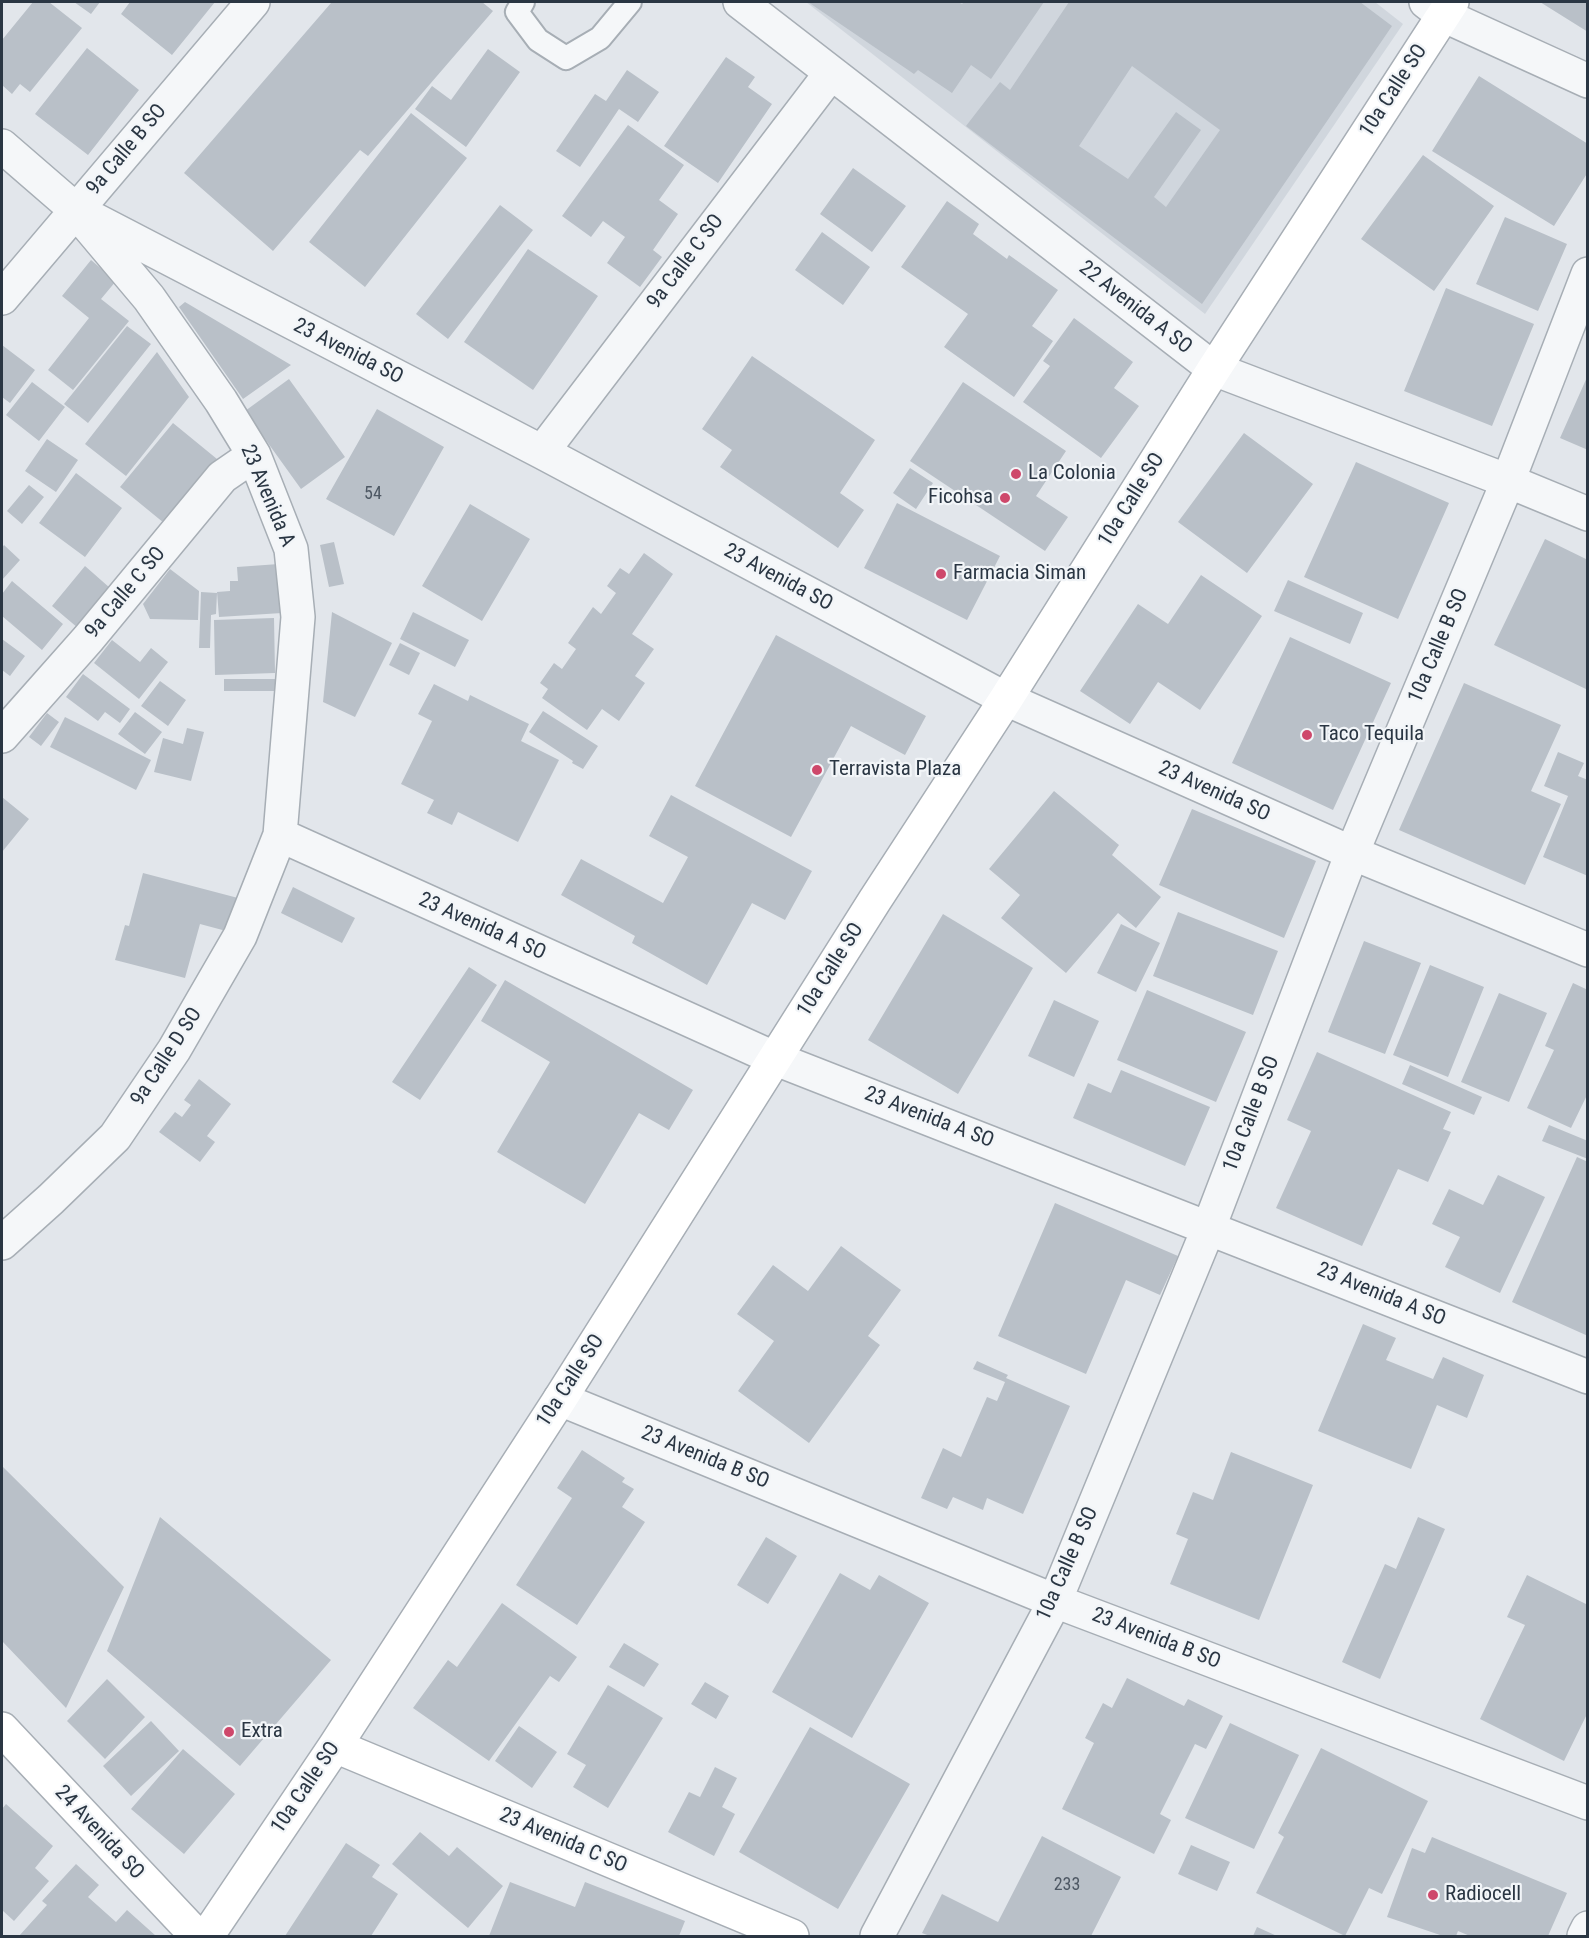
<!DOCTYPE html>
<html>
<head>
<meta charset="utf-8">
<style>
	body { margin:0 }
	#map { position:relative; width:1589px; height:1938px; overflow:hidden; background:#e2e6eb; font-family:"Roboto Condensed",sans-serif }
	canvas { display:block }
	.frame { position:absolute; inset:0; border:3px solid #2a3643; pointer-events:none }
</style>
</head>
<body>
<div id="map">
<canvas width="1589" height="1938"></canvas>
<div class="frame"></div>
</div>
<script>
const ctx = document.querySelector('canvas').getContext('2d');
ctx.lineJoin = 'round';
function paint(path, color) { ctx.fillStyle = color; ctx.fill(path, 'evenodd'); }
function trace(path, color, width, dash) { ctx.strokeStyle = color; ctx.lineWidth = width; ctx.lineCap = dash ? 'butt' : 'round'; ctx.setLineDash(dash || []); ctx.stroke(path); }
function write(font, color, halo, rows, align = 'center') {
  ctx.font = font + ' "Roboto Condensed",sans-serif'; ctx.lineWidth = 4.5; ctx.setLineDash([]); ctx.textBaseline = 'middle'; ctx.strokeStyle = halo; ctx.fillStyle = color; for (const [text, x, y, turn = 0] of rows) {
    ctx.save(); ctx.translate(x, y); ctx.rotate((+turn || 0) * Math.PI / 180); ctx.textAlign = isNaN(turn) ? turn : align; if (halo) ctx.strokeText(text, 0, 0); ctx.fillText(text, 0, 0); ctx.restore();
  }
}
const built = new Path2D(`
	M806 2H1375L1403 24 1205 314Z`);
const building = new Path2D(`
	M33 2H49L82 28 30 92 20 84 12 94 2 85V40Z
	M74 2H100L91 14Z
	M130 2H215L172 55 121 14Z
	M329 2H482L493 11 368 156 360 150 273 251 184 173 331 3Z
	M808 2H958L962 4 964 2H1044L991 79 971 65 952 93 918 70 914 74Z
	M1069 2H1360L1392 26 1202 304 966 126 1000 82 1010 90ZM1132 66 1220 130 1166 207 1154 197 1201 130 1176 112 1128 179 1079 146Z
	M1540 2H1588V32Z
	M87 48 139 90 88 155 35 114Z
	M488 49 520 72 466 147 415 109 432 86 451 100Z
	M726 57 755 77 748 87 772 104 718 183 664 146Z
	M627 70 659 92 638 122 619 109 580 167 556 151 595 94 606 101Z
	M1479 76 1588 144V172L1554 226 1432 151Z
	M411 113 467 158 365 287 309 242Z
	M628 125 684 165 659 200 678 214 653 250 662 257 640 287 607 263 625 237 603 221 591 237 562 216Z
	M1423 155 1494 206 1434 291 1361 239Z
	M853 168 906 206 872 252 820 214Z
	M947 201 979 224 973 234 1007 259 1009 255 1058 290 1032 326 1053 341 1014 397 944 347 968 314 901 267Z
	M500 205 533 230 448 339 416 314Z
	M1505 217 1567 244 1538 311 1476 284Z
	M822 232 870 267 843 305 795 270Z
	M528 249 598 296 533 390 464 342Z
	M91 260 116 281 101 299 129 321 73 390 48 370 89 318 62 296Z
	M1446 288 1534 324 1492 426 1404 391Z
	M185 302 291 365 243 399 179 307Z
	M1074 318 1133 362 1114 388 1139 406 1101 458 1023 402 1050 366 1043 361Z
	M127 326 151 344 88 423 64 404Z
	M2 345 35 370 10 403 2 397Z
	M157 352 189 397 126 476 85 444Z
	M752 356 875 440 840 493 864 510 838 548 720 467 732 450 702 429Z
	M1588 375V450L1560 438Z
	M289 379 345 457 301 489 245 411Z
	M32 382 65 407 39 441 6 415Z
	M963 382 1066 451 1036 496 1068 517 1045 551 910 461Z
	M377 409 444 447 394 536 326 499Z
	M173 423 217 459 164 523 120 487Z
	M1244 433 1313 484 1247 573 1178 522Z
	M47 439 78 460 56 492 25 471Z
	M1356 462 1449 503 1398 619 1304 577Z
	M910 468 933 483 916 509 893 493Z
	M76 473 122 508 85 557 39 523Z
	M29 485 44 497 22 524 7 511Z
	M897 503 1000 556 967 620 864 568Z
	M470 504 530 539 482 621 422 586Z
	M1545 539 1588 560V690L1494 645Z
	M334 542 344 584 329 587 320 545Z
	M4 545 20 560 2 580V548Z
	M644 553 673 574 632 634 654 649 635 676 645 683 619 721 602 709 587 730 542 698 548 689 540 683 554 663 562 669 576 649 568 643 593 607 601 614 616 593 607 586 620 568 629 574Z
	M279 564 282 613 219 617 217 592 230 591V581H238L237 567Z
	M85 566 110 588 78 628 52 606Z
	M170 569 199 591 198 620 150 619 143 604Z
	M1201 575 1262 616 1200 710 1158 682 1130 724 1080 691 1138 604 1168 624Z
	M1288 580 1363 613 1350 644 1274 611Z
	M12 581 63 624 42 650 2 616V594Z
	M201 592 217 593 216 614 211 615 210 648H199Z
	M332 612 392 643 355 717 323 702Z
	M413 612 469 640 455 667 400 639Z
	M274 618 275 673 215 675 214 620Z
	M776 635 926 716 905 755 851 726 791 837 695 786Z
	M1290 637 1391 683 1333 810 1232 763Z
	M2 639 25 656 10 676 2 670Z
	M112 640 140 662 151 648 168 662 139 699 94 663Z
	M400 643 420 653 409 675 389 665Z
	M83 674 130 709 120 723 105 712 98 721 66 697Z
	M224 679H275L276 691H224Z
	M160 681 186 700 168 726 141 706Z
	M1464 683 1561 725 1531 791 1561 804 1525 885 1399 830Z
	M434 684 468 701 470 695 529 724 521 741 559 760 518 842 458 812 452 825 427 813 434 800 401 784 432 721 418 714Z
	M543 711 598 746 583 769 572 763 573 761 529 732Z
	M135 712 162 732 145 754 118 734Z
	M47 713 59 722 41 746 29 737Z
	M65 717 151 760 136 790 50 747Z
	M187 728 204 732 191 781 154 772 163 738 183 744Z
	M1558 752 1584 763 1578 776 1588 780V876L1543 857 1568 796 1544 786Z
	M1054 791 1119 845 1112 855 1161 897 1136 928 1118 913 1066 973 1001 918 1020 895 989 869Z
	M671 795 812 871 785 920 752 903 707 985 632 943 635 936 561 895 581 859 663 903 688 857 649 836Z
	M2 797 29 819 2 852Z
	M1192 809 1316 861 1284 938 1159 885Z
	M143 873 238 898 230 932 200 924 185 978 115 960 125 925 129 926Z
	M293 887 355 918 342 943 281 913Z
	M1178 912 1278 951 1253 1015 1153 976Z
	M943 914 1033 968 958 1094 868 1040Z
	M1121 924 1160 943 1136 992 1097 973Z
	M1364 941 1421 963 1385 1054 1328 1032Z
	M1430 965 1484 987 1448 1077 1393 1055Z
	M469 967 497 985 420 1100 392 1082Z
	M505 980 693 1090 669 1130 639 1113 585 1204 497 1152 550 1062 481 1021Z
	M1573 983 1588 990V1093L1571 1128 1527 1108 1554 1050 1545 1046Z
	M1147 990 1246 1032 1216 1102 1117 1060Z
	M1499 993 1547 1013 1509 1102 1461 1082Z
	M1054 1000 1099 1021 1074 1077 1028 1056Z
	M1317 1052 1451 1112 1443 1129 1451 1132 1428 1182 1398 1169 1362 1246 1276 1208 1311 1131 1287 1120Z
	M1410 1065 1482 1097 1474 1115 1402 1084Z
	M1121 1070 1210 1107 1185 1166 1073 1118 1088 1083 1111 1093Z
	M199 1079 231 1104 207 1136 215 1142 200 1162 159 1132 175 1112 182 1117 191 1105 184 1100Z
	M1549 1125 1588 1141V1159L1542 1141Z
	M1577 1157 1588 1162V1336L1512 1302Z
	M1498 1175 1545 1197 1500 1293 1445 1267 1460 1237 1432 1224 1449 1189 1483 1205Z
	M1055 1203 1178 1256 1160 1295 1126 1280 1086 1374 998 1336Z
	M841 1246 901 1290 868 1336 880 1345 809 1443 738 1391 774 1341 737 1314 773 1265 808 1291Z
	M1363 1324 1396 1338 1386 1360 1433 1379 1443 1357 1484 1375 1467 1418 1437 1405 1411 1469 1318 1431Z
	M977 1361 1008 1375 1006 1378 1070 1406 1023 1514 987 1498 983 1510 953 1497 947 1509 921 1498 943 1448 961 1457 987 1397 997 1401 1005 1382 973 1369Z
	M582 1450 625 1478 622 1482 634 1489 622 1507 645 1522 577 1625 516 1585 572 1498 557 1488Z
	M1231 1452 1313 1485 1259 1620 1170 1584 1188 1539 1176 1534 1193 1492 1213 1500Z
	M2 1466 124 1587 66 1708 2 1641Z
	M160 1517 331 1660 240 1766 107 1651Z
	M1418 1517 1445 1529 1380 1679 1342 1662 1385 1564 1396 1569Z
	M766 1537 797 1556 768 1604 737 1585Z
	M840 1573 870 1590 879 1575 929 1603 852 1738 772 1692Z
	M1527 1575 1588 1605V1712L1564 1761 1480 1719 1525 1625 1507 1617Z
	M502 1603 577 1657 559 1682 550 1676 489 1761 413 1708 448 1660 457 1667Z
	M624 1643 659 1664 644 1687 609 1667Z
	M1127 1678 1184 1706 1188 1699 1223 1716 1206 1749 1195 1744 1160 1814 1171 1820 1154 1854 1062 1809 1094 1743 1085 1738 1103 1703 1112 1708Z
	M107 1679 145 1717 105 1759 67 1721Z
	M705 1682 729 1696 716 1719 691 1704Z
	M608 1685 663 1718 608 1808 573 1787 586 1765 567 1754Z
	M151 1721 179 1751 131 1796 103 1766Z
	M1230 1723 1299 1755 1254 1849 1185 1818Z
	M519 1726 557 1752 532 1788 495 1761Z
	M810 1727 910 1784 838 1909 739 1852Z
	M1321 1748 1428 1801 1382 1894 1369 1888 1345 1936 1256 1893 1284 1837 1278 1833Z
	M183 1749 235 1794 184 1854 131 1809Z
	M715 1767 737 1778 722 1807 735 1814 714 1856 668 1832 689 1792 700 1797Z
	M6 1804 53 1846 35 1868 49 1881 14 1921 2 1910V1809Z
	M420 1832 449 1856 457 1847 503 1886 468 1928 392 1864Z
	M1042 1836 1121 1877 1091 1936H930L922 1933 942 1894 998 1922Z
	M1432 1837 1567 1893 1548 1936H1470L1458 1931 1456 1936H1443L1387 1917 1412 1848 1425 1853Z
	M346 1843 380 1865 372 1877 398 1894 371 1936H285Z
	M1191 1845 1230 1862 1217 1891 1178 1874Z
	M76 1864 99 1885 88 1897 116 1922 127 1910 156 1936H19L47 1905 42 1901Z
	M510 1882 575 1907 585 1882 685 1921 679 1936H489Z
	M1257 1927 1277 1936H1253Z`);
const lane = new Path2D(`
	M523 2 517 12 538 40 566 58 600 38 630 2`);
const street = new Path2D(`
	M740 2 1214 369 1508 481 1588 514
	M1426 2 1443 15 1588 81
	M2 146 76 210 542 452 1006 699 1352 853 1588 950
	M2 298 253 2
	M542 452 831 73
	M2 736 88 639 222 477 254 455
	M280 835 776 1059 1588 1377
	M2 1243 51 1199 115 1137 174 1050 240 936 280 835 298 617 291 549 254 455 221 401 149 298 85 222
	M560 1399 1055 1601 1588 1803
	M877 1936 1055 1601 1209 1227 1352 853 1508 481 1588 274
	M1584 1936 1588 1928`);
const secondary = new Path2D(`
	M2 1729 197 1936
	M335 1746 792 1936
	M207 1936 335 1746 560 1399 875 900 1006 699 1214 369 1452 2`);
const markers = [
	[1016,474,6,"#ce486b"],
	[1005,498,6,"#ce486b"],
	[941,574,6,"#ce486b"],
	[1307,735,6,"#ce486b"],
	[817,770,6,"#ce486b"],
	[229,1732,6,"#ce486b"],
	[1433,1895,6,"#ce486b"]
];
const numberNames = [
	["54",373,494],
	["233",1067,1885]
];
const streetNames = [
	["10a Calle SO",1394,91,-57],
	["9a Calle B SO",127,150,-50],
	["9a Calle C SO",686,262,-53],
	["22 Avenida A SO",1135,308,38],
	["23 Avenida SO",348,352,27],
	["23 Avenida A",267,496,67],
	["10a Calle SO",1132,500,-58],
	["23 Avenida SO",778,578,28],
	["9a Calle C SO",126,593,-50],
	["10a Calle B SO",1439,646,-67],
	["23 Avenida SO",1214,792,24],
	["23 Avenida A SO",482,927,24],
	["10a Calle SO",831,970,-58],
	["9a Calle D SO",167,1057,-57],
	["10a Calle B SO",1252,1114,-69],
	["23 Avenida A SO",929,1118,21],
	["23 Avenida A SO",1381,1295,22],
	["10a Calle SO",571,1381,-57],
	["23 Avenida B SO",705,1458,22],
	["10a Calle B SO",1068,1564,-66],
	["23 Avenida B SO",1156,1639,21],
	["10a Calle SO",306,1788,-56],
	["24 Avenida SO",99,1833,47],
	["23 Avenida C SO",563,1841,23]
];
const poiNames = [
	["La Colonia",1028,474],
	["Ficohsa",993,498,"right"],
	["Farmacia Siman",953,574],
	["Taco Tequila",1319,735],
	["Terravista Plaza",829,770],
	["Extra",241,1732],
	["Radiocell",1445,1895]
];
paint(built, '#d0d6dd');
paint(building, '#b9c0c8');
trace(lane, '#a7aeb5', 26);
trace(street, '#a7aeb5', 36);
trace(secondary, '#a7aeb5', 36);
trace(lane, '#f5f7f9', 22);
trace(street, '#f5f7f9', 33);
trace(secondary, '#fff', 33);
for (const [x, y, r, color] of markers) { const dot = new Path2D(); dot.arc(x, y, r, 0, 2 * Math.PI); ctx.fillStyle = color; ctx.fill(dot); trace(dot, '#f2f5f8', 2); }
write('18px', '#4e5864', null, numberNames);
write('21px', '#2a3643', '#f2f5f8', streetNames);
write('21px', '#2a3643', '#f2f5f8', poiNames, 'left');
</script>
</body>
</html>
